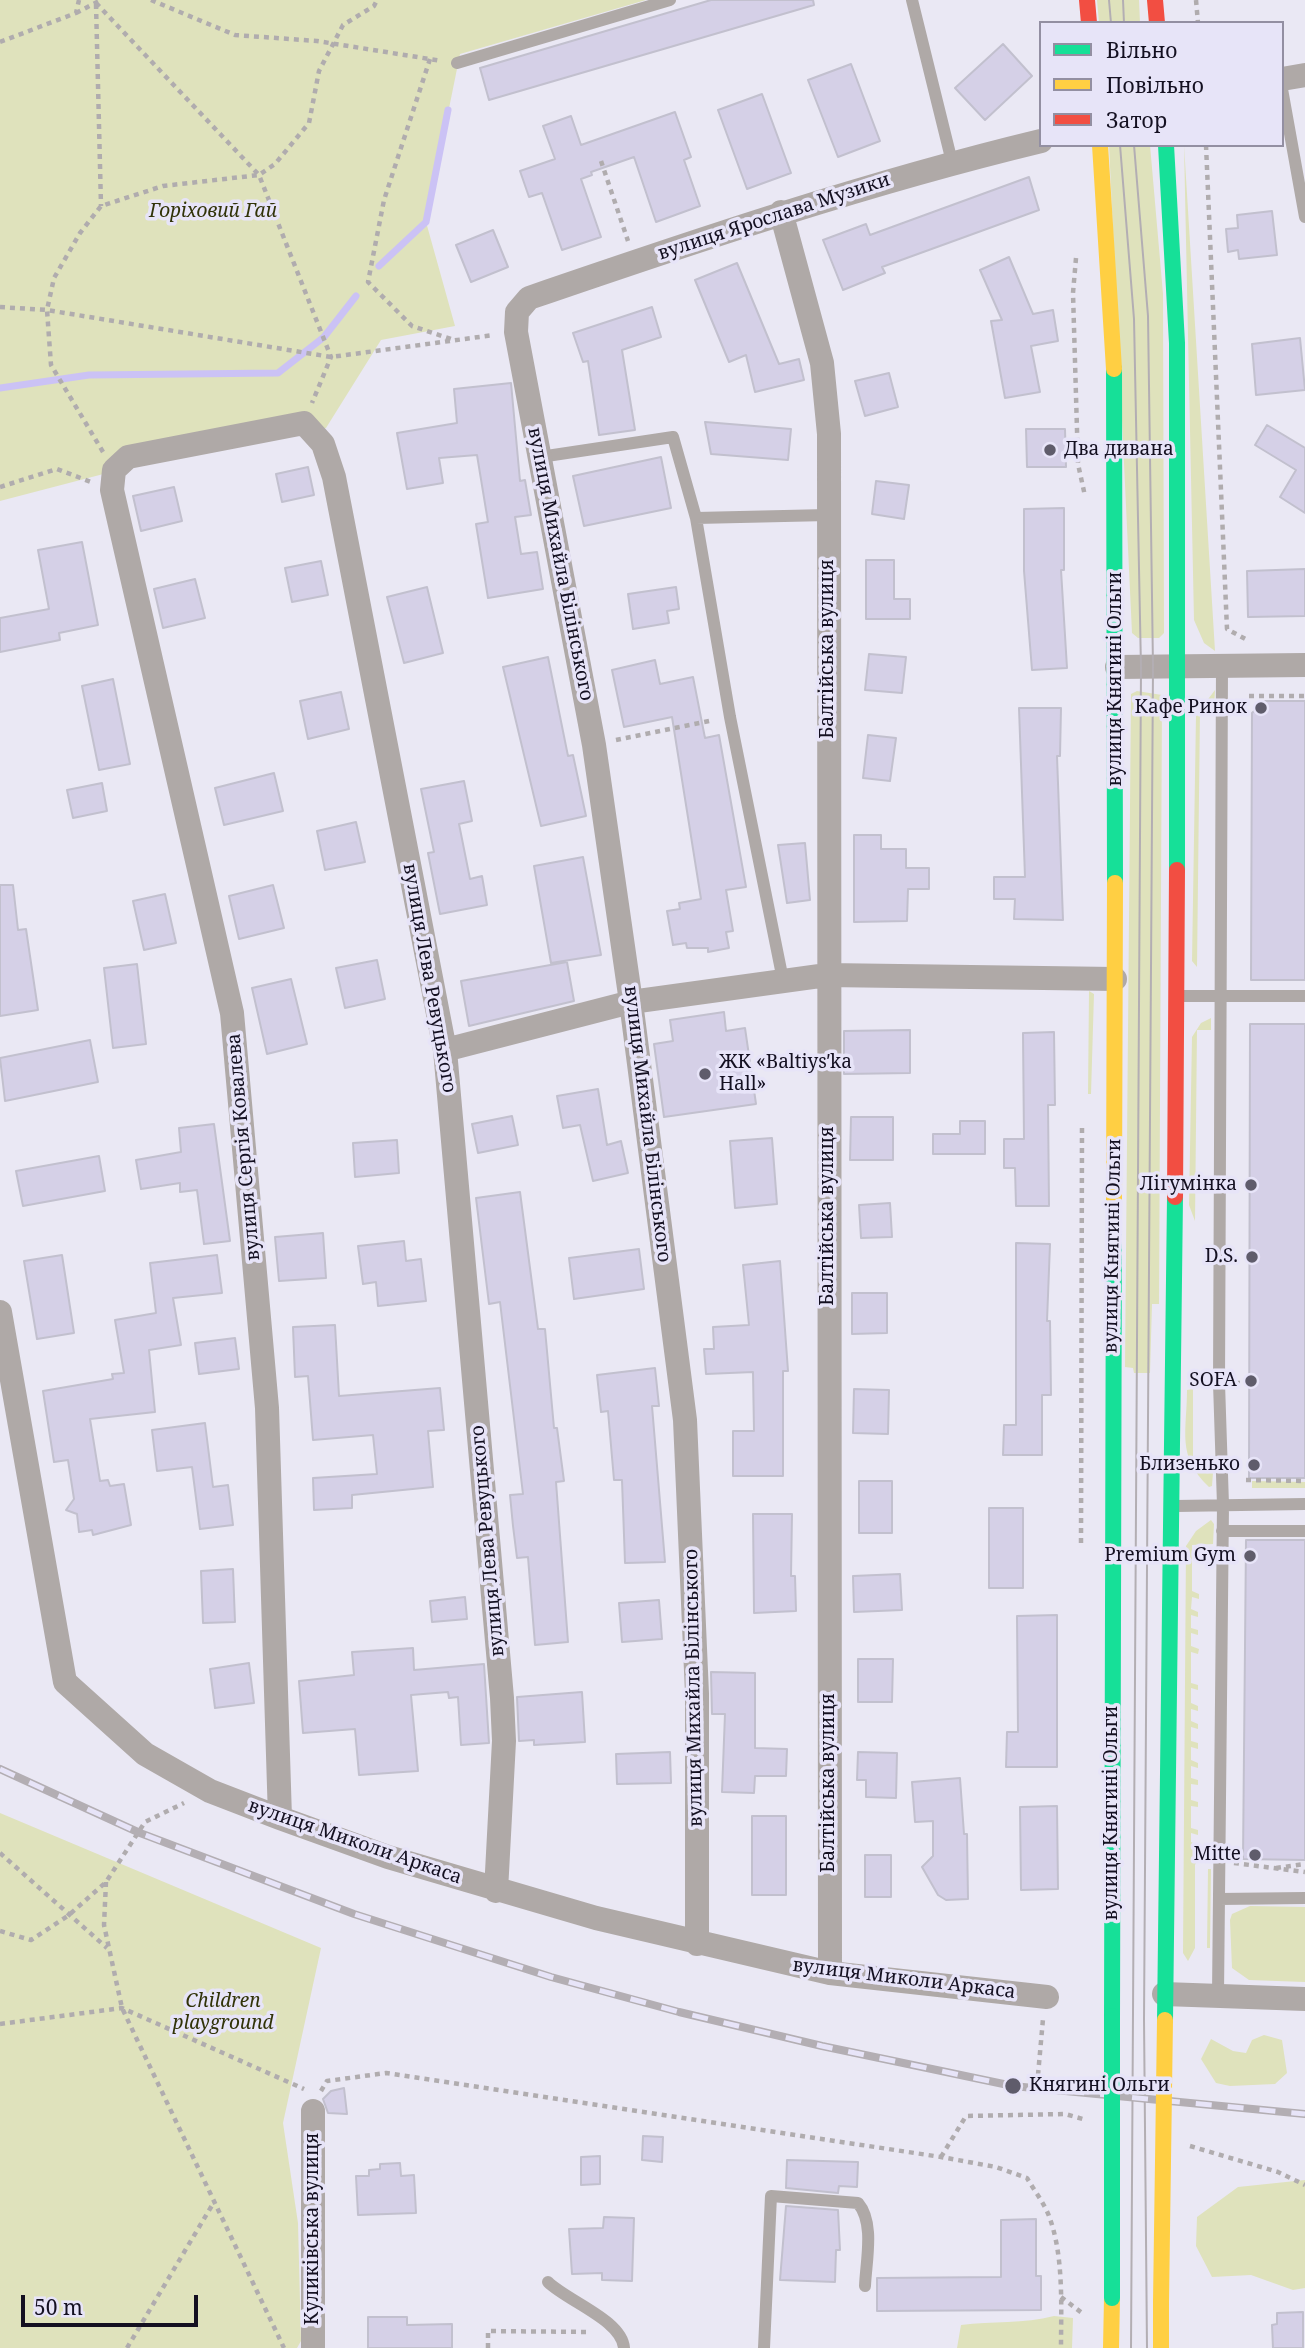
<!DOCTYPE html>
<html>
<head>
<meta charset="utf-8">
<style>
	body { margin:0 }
	#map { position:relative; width:1305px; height:2348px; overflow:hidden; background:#eae8f4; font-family:"Noto Serif",serif }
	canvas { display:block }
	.legend { position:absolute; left:1039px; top:21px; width:245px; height:126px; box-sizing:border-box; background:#e7e4f8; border:2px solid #938fa2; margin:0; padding:9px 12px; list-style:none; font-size:21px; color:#141021 }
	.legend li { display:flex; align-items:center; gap:14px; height:35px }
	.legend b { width:35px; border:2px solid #938fa2 }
	.scale { position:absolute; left:21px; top:2295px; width:177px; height:32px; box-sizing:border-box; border:4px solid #141021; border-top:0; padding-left:9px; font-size:21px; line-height:24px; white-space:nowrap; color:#141021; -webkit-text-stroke:5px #e7e4f8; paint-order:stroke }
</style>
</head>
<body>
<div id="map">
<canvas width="1305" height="2348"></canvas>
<ul class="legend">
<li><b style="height:9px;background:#16e098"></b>Вільно</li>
<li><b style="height:9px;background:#ffcf43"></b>Повільно</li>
<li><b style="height:9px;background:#f24e42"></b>Затор</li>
</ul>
<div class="scale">50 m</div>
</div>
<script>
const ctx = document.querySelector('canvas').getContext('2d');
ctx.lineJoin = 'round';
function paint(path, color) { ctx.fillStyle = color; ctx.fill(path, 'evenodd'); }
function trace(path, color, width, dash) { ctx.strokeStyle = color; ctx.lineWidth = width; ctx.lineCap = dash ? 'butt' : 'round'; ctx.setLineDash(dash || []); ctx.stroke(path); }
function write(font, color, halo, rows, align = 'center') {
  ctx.font = font + ' "Noto Serif",serif'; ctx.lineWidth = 7; ctx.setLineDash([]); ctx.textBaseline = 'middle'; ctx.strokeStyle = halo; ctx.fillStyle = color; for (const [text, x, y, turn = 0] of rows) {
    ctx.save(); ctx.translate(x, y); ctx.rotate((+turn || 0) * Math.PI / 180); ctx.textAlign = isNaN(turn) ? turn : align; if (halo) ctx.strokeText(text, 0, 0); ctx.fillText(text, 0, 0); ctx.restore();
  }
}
const green = new Path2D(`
	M0 0H646L460 54 426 222 455 326 381 340 326 428 157 460 0 501Z
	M1097 0H1139L1140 23H1099Z
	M1109 145H1150L1163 294 1164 633 1159 638H1138L1132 633Z
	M1184 145 1215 651 1204 643 1194 620Z
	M1215 690 1214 709 1200 710 1197 967 1192 961 1196 715Z
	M1137 691 1162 695 1159 1304H1152L1150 1373H1134L1133 1368 1125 1367 1131 694Z
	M1089 991 1094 994 1091 1094H1088Z
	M1211 1018V1030H1197L1195 1221 1189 1205 1192 1037 1201 1023Z
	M1193 1389V1458L1214 1459 1212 1486 1209 1487C1176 1456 1187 1431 1187 1390Z
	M1252 1481 1305 1482V1488H1252Z
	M1211 1520 1214 1524 1213 1544 1192 1545V1591L1199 1594V1599L1192 1597 1191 1609 1198 1612V1617L1191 1615V1628L1198 1630V1635L1191 1633V1646L1199 1649 1198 1654 1191 1652V1683L1198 1685V1690L1191 1688V1703L1198 1706V1711L1191 1709V1721L1198 1724V1729L1191 1727V1741L1198 1743V1749L1191 1747V1760L1198 1763V1768L1191 1766V1778L1198 1780V1785L1191 1784V1800L1198 1802V1807L1191 1806V1828L1198 1830V1835L1191 1833V1842L1210 1851 1200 1855 1195 1865V1948L1188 1961 1183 1953 1186 1546 1196 1531Z
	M0 1813 321 1948 283 2123 298 2223 301 2341 297 2348H0Z
	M1208 1869H1211L1210 1948H1207Z
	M1250 1906 1305 1907V1982L1249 1980 1232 1968 1230 1920 1232 1914Z
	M1264 2035 1282 2040 1287 2073 1275 2084 1230 2086 1216 2083 1201 2059 1211 2039 1233 2051 1246 2053 1252 2040Z
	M1305 2180V2288L1293 2290 1251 2275 1212 2277 1196 2246 1197 2217 1238 2187Z
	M1054 2316 1073 2318 1072 2348H957L961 2325C992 2321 1024 2324 1054 2316Z`);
const stream = new Path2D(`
	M379 266 426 222 448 110
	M0 388 89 375 278 373 324 337 356 296`);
const building = new Path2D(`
	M711 0H813L814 5 489 100 480 68Z
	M1003 44 1032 76 985 120 955 88Z
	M851 64 880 141 838 157 808 80Z
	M762 94 791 173 747 189 718 110Z
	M675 112 691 157 684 160 700 206 656 222 634 157 591 172 592 175 581 179 601 237 562 250 542 193 529 197 520 171 555 159 543 126 571 116 581 145Z
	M1029 177 1039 210 882 267 885 273 843 290 823 240 866 224 870 235Z
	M1272 211 1277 255 1239 259 1238 250 1228 252 1226 229 1238 228 1237 215Z
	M493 230 508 267 471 282 456 245Z
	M1009 257 1033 314 1053 310 1058 341 1031 346 1040 392 1005 398 991 321 1002 320 980 270Z
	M737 263 779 364 799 359 804 380 755 392 746 355 729 362 695 280Z
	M652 307 661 337 622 350 635 430 599 435 588 361 583 362 573 333Z
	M1300 338 1305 390 1256 395 1252 344Z
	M889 373 898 407 865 416 855 381Z
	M511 383 520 481 525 480 531 515 515 517 521 554 537 552 543 589 488 598 476 524 488 522 477 455 439 458 443 483 407 489 397 433 457 423 454 389Z
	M705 422 791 429 788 460 711 454Z
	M1267 425 1305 448V513L1280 497 1296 470 1255 445Z
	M1026 429H1065L1066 467H1027Z
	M661 457 671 508 584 526 573 476Z
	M308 467 314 495 282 502 276 474Z
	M876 481 909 485 904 519 872 514Z
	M174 487 182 521 141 531 133 496Z
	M1064 508V570H1061L1067 668 1032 670 1024 571V509Z
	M82 542 98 625 59 633 60 640 0 652V618L49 609 38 550Z
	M866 560H894V599H910V619H866Z
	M321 561 328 595 292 602 285 568Z
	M1305 569V616L1248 617 1247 571Z
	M195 579 205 618 163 628 154 589Z
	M427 587 443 653 404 663 387 597Z
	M676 587 679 609 667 611 669 623 633 629 628 594Z
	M869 654 906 657 902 693 865 690Z
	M548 657 568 756 573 755 586 816 541 826 503 667Z
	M655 660 660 684 693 677 705 738 719 735 746 887 726 890 733 931 726 932 729 948 708 952V948H687L686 943 673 945 667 911 680 909 679 903 701 899 672 717 624 727 612 670Z
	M113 679 130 764 99 770 82 686Z
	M341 692 349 729 308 739 300 701Z
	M1265 701H1305V980H1251L1252 713Z
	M1019 708H1061L1060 756H1057L1063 920 1014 919 1015 899H994V877H1025Z
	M868 735 896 738 890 781 863 778Z
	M274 773 283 811 224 825 215 788Z
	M464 781 472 821 459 824 470 879 482 876 487 905 440 914 428 853 434 852 421 789Z
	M102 783 107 811 73 818 67 790Z
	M356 822 365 862 325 870 317 831Z
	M854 835H881V849H906V868H929V889H908L907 921 854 922Z
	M805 843 810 900 787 903 778 845Z
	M583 857 601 955 551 963 534 866Z
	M0 885H13L18 930 26 929 38 1010 0 1016Z
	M273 885 284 928 239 939 229 896Z
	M165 894 176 943 144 950 133 901Z
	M377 960 385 999 345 1008 336 968Z
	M567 962 574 1001 469 1026 461 981Z
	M137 964 146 1044 113 1048 104 968Z
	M291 979 307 1044 267 1054 252 988Z
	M724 1012 726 1031 745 1028 756 1104 664 1117 654 1044 673 1041 670 1020Z
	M1250 1024H1305V1478H1249Z
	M910 1030V1073L844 1074V1031Z
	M1054 1032 1055 1105H1048L1049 1206H1016L1015 1168H1004V1139H1024L1023 1033Z
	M90 1040 98 1082 5 1101 0 1058Z
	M598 1089 607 1145 621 1141 628 1173 593 1181 580 1125 563 1128 557 1096Z
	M512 1116 518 1145 478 1153 472 1124Z
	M851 1117H893V1160H850Z
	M960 1121H985V1154H933V1134H960Z
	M214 1124 230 1241 204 1244 197 1190 180 1192V1183L141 1189 136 1160 181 1152 179 1128Z
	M772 1138 777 1204 735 1208 730 1141Z
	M397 1140 399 1173 355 1177 353 1143Z
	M99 1156 105 1191 23 1206 16 1171Z
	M520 1192 538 1329H545L554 1428H557L564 1481 556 1482 568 1642 535 1645 528 1557 517 1558 513 1526 510 1495 523 1494 500 1302 489 1304 476 1198Z
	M890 1203 892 1237 861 1238 859 1205Z
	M323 1233 326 1278 279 1281 275 1237Z
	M404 1241 406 1261 421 1259 426 1301 378 1306 376 1282 363 1284 358 1246Z
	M1016 1243 1050 1244 1047 1321H1050L1051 1395H1042V1455H1003L1004 1425H1016Z
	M639 1249 644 1289 574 1299 569 1258Z
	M62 1255 74 1333 37 1339 24 1261Z
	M217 1255 222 1293 173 1298 181 1345 149 1350 155 1412 90 1419 100 1481 108 1480 110 1486 124 1484 131 1525 93 1535 92 1530 79 1532 77 1514 66 1510 74 1499 68 1460 54 1462 43 1391 113 1379 112 1374 124 1373 115 1320 156 1313 150 1263Z
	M780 1261 788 1371H783V1476H733V1431H754L753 1372 706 1374 704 1349H714L713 1327 749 1325 743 1265Z
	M852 1293H887V1333L852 1334Z
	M335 1325 339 1396 440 1388 444 1430 428 1431 433 1487 352 1495V1508L314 1510 313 1478 377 1474 373 1435 313 1440 308 1376 295 1377 293 1327Z
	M235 1338 239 1369 199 1374 195 1343Z
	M655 1368 659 1406H652L665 1562 625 1563 622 1480H614L608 1411 601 1412 597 1375Z
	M854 1389 889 1390 888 1434 853 1433Z
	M205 1423 213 1487 228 1485 233 1525 200 1529 192 1467 157 1471 152 1430Z
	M859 1481H892V1533H859Z
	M989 1508H1023V1588H989Z
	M753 1514H792L791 1576H795L796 1611 754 1613Z
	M1246 1540H1305V1860L1243 1859Z
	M233 1569 235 1622 203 1623 201 1571Z
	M900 1574 902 1610 854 1612 853 1576Z
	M465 1597 467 1619 432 1622 430 1601Z
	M659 1600 662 1639 622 1642 619 1603Z
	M1057 1615V1767H1006L1007 1732H1018L1017 1616Z
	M413 1648 414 1670 484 1664 489 1743 461 1745 458 1697 449 1698 448 1692 411 1695 418 1771 359 1775 355 1729 303 1733 299 1681 354 1675 352 1652Z
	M858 1659H893L892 1702H858Z
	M249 1663 254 1703 215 1708 210 1669Z
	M711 1672 755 1673V1748L787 1749 786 1776H755L754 1793 722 1792 725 1714H712Z
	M582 1692 585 1742 534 1745V1740L519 1741 517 1697Z
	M670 1752 671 1783 617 1784 616 1754Z
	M858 1752 897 1753 896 1798 866 1797V1780H857Z
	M960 1778 964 1834H967L968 1899 946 1900 938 1895 922 1867 933 1856V1821L915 1822 912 1782Z
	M1057 1806 1058 1889 1021 1890 1020 1807Z
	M752 1816H786V1895H752Z
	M865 1855H891V1897H865Z
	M344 2088 347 2114 328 2113 323 2099 331 2091Z
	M643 2136 663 2137 662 2162 642 2160Z
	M600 2156V2184L581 2185V2157Z
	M787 2160 858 2162 857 2187 839 2186 838 2193 786 2188Z
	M400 2163 401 2176 414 2175 416 2213 358 2215 356 2176H369V2170L380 2169V2164Z
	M786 2206 838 2210 840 2250H836L835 2282 780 2280Z
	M604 2217 634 2218 632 2281 602 2280V2273L572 2274 569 2229 603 2228Z
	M1036 2219V2276H1041V2310L877 2311V2278L1001 2277V2220Z
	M1303 2312V2348H1273L1272 2325 1277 2324V2313Z
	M368 2317H407V2325L452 2324V2348H368Z`);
const path = new Path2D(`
	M151 0 235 35 317 41 442 61
	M1196 0 1198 23
	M96 3 259 175 331 357 312 403
	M96 4 101 206
	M76 13 101 0
	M0 42 76 13 79 0
	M430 59 384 200 368 282 412 326 454 340
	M1206 145 1227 629 1249 641
	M601 161 628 241
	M1076 258 1073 293 1078 464 1085 496
	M0 307 47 310 331 357 494 335
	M103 452 51 365 47 310 54 278 80 233 101 206 163 186 259 175 275 164 309 123 319 71 343 25 374 6 377 0
	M0 487 57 469 91 482
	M1249 696H1305
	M616 740 714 720
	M1235 1383H1246
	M1246 1480 1305 1481
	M1081 1543 1082 1125
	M0 1853 107 1948
	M1234 1863 1305 1872
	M1276 1868 1305 1864
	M106 1882 104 1925 122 2008 284 2348
	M0 1931 31 1940 69 1915 106 1882 145 1822 184 1803
	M0 2024 122 2008 304 2089
	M1038 2075 1043 2019
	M321 2091 327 2081 386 2073 941 2157 996 2167 1027 2178C1034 2190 1044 2203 1049 2216 1064 2256 1061 2306 1061 2348
	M1190 2146 1278 2172 1305 2185
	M941 2157 966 2116 1065 2114 1083 2119
	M1061 2297 1082 2313
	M127 2348 214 2202
	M488 2348V2331L589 2332`);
const lane = new Path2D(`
	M912 0 952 162
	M457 63 670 0
	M1282 89 1305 217
	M540 457 673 437 696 518
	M783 980 730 717 696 518 828 515
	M1179 996H1305
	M1176 1506 1305 1504
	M1222 1531H1305
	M1219 1899 1305 1898
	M1218 1994 1223 1505 1219 1383 1222 666
	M548 2282C567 2301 622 2320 624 2348
	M764 2348 771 2196 858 2203C875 2223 866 2261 865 2286`);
const street = new Path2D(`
	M1282 79 1305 75
	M781 212 822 363 829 434 830 1973
	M1117 667 1305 665
	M445 1050 631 1002 827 975 1115 979
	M0 1312 65 1682 145 1754 210 1791 280 1818 388 1857 596 1918 830 1973 1047 1997
	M280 1818 267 1408 232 1013 112 490 114 470 128 457 304 423 323 444 334 477 445 1050 502 1698 504 1741 496 1891
	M697 1944V1694L685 1420 631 1002 594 745 516 332 517 312 529 298C698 240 867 183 1041 141
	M1164 1994 1305 1999
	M313 2111V2348`);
const fast = new Path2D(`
	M1166 145 1177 343V870
	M1114 369 1115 883
	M1112 2016 1114 1199
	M1165 2020 1175 1197`);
const slow = new Path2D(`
	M1100 145 1114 369
	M1114 1199 1115 883
	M1161 2302V2348
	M1111 2348 1112 2298`);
const jam = new Path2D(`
	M1087 0 1089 23
	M1155 0 1157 23
	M1175 1197 1177 870`);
const tram = new Path2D(`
	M1109 0 1111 23
	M1123 0 1124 23
	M1120 145 1134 319 1141 668 1131 2348
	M1134 145 1148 316 1153 667 1144 2019 1147 2348`);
const rail = new Path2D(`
	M0 1769 140 1833 354 1914 551 1977 679 2012 822 2046 1013 2086 1305 2114`);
const fastBridge = new Path2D(`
	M1112 2016V2298`);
const slowBridge = new Path2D(`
	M1161 2302 1165 2020`);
const markers = [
	[1050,450,7,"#5f5c6b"],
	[1261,708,7,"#5f5c6b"],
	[705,1074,7,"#5f5c6b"],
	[1251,1185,7,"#5f5c6b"],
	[1252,1257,7,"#5f5c6b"],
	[1251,1381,7,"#5f5c6b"],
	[1254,1465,7,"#5f5c6b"],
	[1250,1556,7,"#5f5c6b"],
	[1255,1855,7,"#5f5c6b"],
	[1013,2086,9,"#5f5c6b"]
];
const parkNames = [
	["Горіховий Гай",213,212],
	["Children",223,2002],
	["playground",223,2024]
];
const streetNames = [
	["вулиця Ярослава Музики",774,217,-18],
	["вулиця Михайла Білінського",560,564,79],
	["Балтійська вулиця",828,649,-90],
	["вулиця Княгині Ольги",1116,679,-90],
	["вулиця Лева Ревуцького",429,978,80],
	["вулиця Михайла Білінського",647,1124,83],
	["вулиця Сергія Ковалева",244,1147,-95],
	["Балтійська вулиця",828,1216,-90],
	["вулиця Княгині Ольги",1113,1246,-89],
	["вулиця Лева Ревуцького",488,1541,-95],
	["вулиця Михайла Білінського",694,1688,-91],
	["Балтійська вулиця",829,1783,-90],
	["вулиця Княгині Ольги",1112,1813,-90],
	["вулиця Миколи Аркаса",355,1842,19],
	["вулиця Миколи Аркаса",904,1979,7],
	["Куликівська вулиця",313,2229,-90]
];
const poiNames = [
	["Два дивана",1064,450,"left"],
	["Кафе Ринок",1247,708],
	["ЖК «Baltiysʹka",719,1063,"left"],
	["Hall»",719,1085,"left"],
	["Лігумінка",1237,1185],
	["D.S.",1238,1257],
	["SOFA",1237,1381],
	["Близенько",1240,1465],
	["Premium Gym",1236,1556],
	["Mitte",1241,1855],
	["Княгині Ольги",1029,2086,"left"]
];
paint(green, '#dfe2bc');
trace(stream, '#cbc2f5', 7);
paint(building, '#d5d0e7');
trace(building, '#c2c0ce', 2);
trace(path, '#b0acae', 4.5, [5, 5]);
trace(lane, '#afa9a7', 12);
trace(street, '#afa9a7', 24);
trace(fast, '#16e098', 16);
trace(slow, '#ffcf43', 16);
trace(jam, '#f24e42', 16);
trace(tram, '#b3aeb3', 2);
trace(rail, '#b3aeb3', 8);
trace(rail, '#e7e4f8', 5, [16]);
trace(fastBridge, '#16e098', 16);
trace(slowBridge, '#ffcf43', 16);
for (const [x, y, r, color] of markers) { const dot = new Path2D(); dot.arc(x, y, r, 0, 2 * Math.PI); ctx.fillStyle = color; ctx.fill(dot); trace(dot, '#e7e4f8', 2.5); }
write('italic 19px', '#313308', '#e7e4f8', parkNames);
write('19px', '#141021', '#e7e4f8', streetNames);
write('19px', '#141021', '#e7e4f8', poiNames, 'right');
</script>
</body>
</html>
